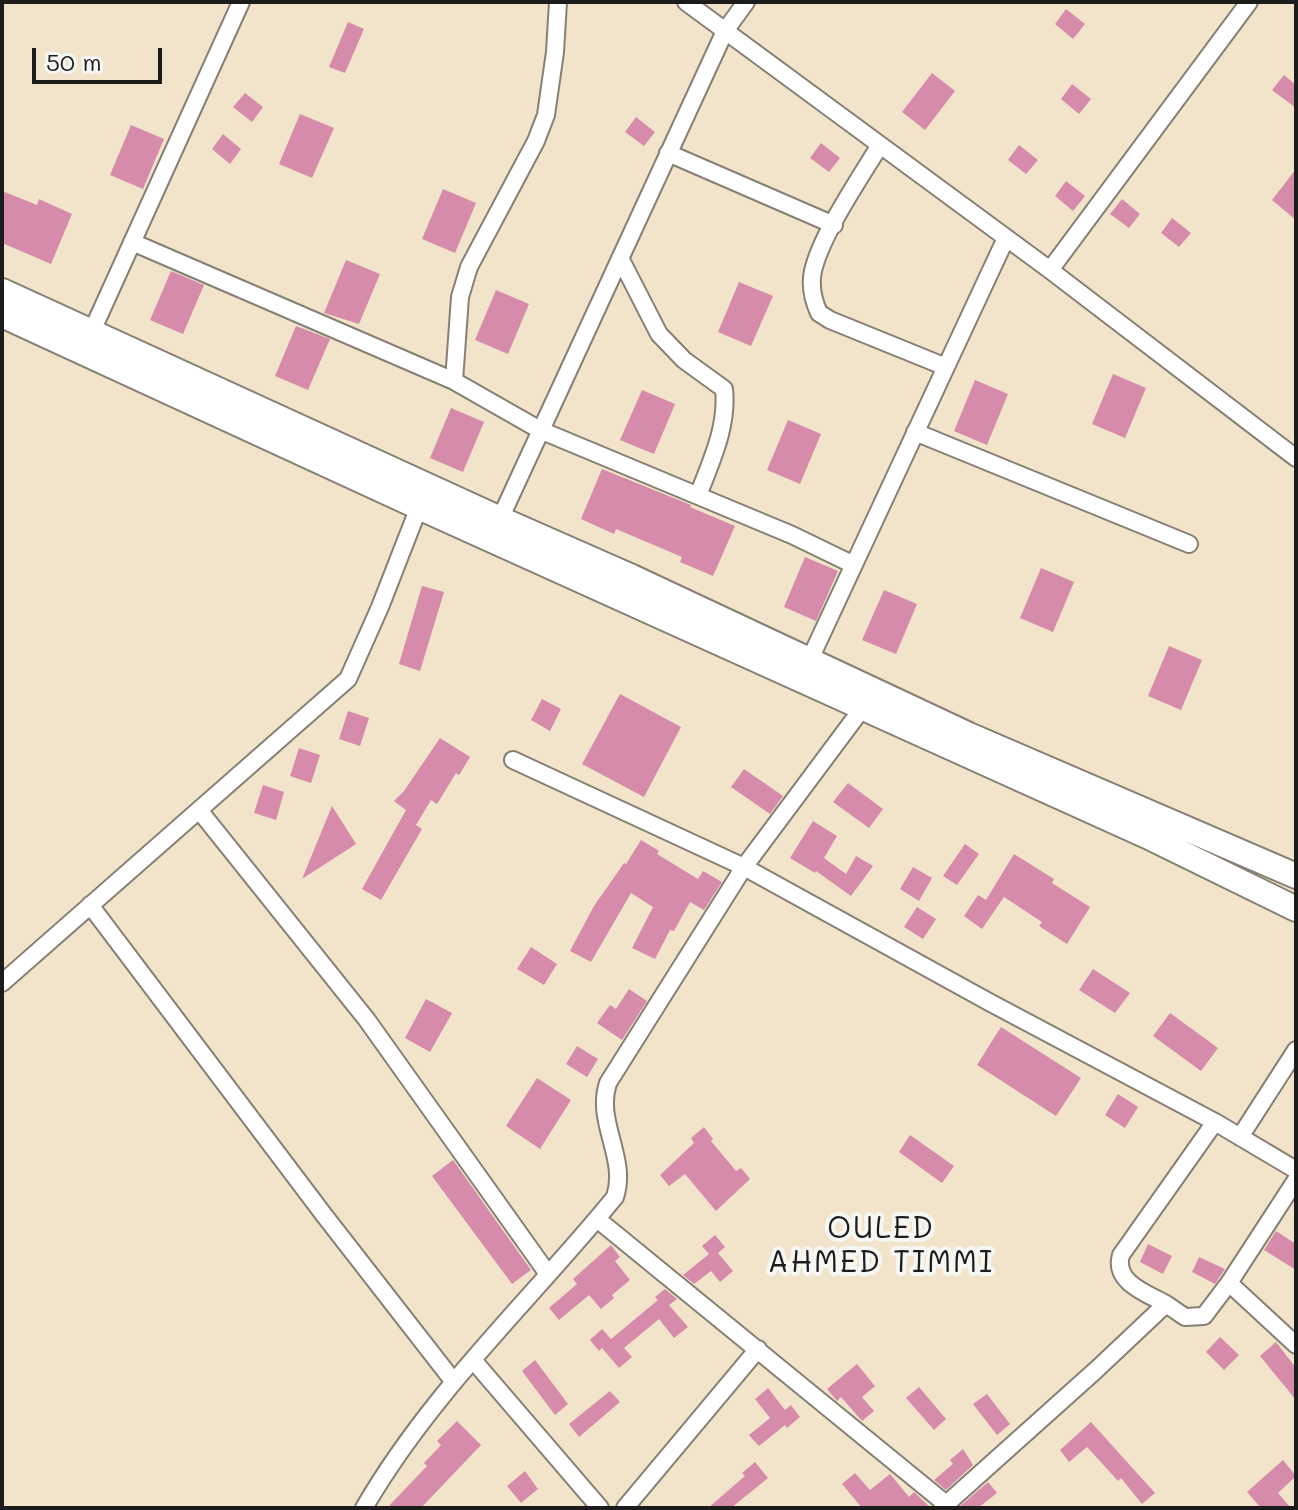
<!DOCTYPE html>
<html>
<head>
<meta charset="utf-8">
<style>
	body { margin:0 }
	#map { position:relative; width:1298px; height:1510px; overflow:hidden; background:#f1e4cb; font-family:Mali,sans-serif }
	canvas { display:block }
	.frame { position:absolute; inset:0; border:4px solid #1c1c1c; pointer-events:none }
	.scale { position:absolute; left:32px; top:48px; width:130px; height:36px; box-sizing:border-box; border:4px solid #1c1c1c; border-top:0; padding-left:10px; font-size:24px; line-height:28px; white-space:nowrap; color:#1c1c1c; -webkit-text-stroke:6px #f6f6f2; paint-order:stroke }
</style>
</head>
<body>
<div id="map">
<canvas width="1298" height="1510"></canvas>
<div class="frame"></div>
<div class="scale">50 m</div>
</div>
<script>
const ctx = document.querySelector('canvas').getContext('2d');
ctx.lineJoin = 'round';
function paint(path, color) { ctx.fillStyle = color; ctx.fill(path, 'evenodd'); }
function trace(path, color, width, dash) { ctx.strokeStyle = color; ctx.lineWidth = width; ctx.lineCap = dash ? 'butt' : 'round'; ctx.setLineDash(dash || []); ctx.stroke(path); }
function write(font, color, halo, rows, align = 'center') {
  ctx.font = font + ' Mali,sans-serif'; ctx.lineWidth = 8; ctx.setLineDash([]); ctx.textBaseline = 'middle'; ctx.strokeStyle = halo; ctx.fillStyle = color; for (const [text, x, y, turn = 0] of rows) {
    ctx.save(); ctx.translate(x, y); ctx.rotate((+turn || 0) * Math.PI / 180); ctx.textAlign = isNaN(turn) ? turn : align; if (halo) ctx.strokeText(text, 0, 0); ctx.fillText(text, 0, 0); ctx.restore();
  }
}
const building = new Path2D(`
	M1066 9 1085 24 1073 39 1055 24Z
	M348 22 364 29 345 73 329 67Z
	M932 73 955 91 925 130 902 112Z
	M1284 75 1296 85V108L1272 90Z
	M1072 84 1091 99 1079 114 1061 99Z
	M245 93 263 107 252 122 233 107Z
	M300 114 334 128 312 178 279 164Z
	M636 117 655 132 644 146 625 132Z
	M131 125 164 139 143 189 110 175Z
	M223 134 241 149 230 164 212 149Z
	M821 143 840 158 829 172 810 158Z
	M1019 145 1038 160 1026 174 1008 160Z
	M1296 169V220L1272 200Z
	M1066 181 1085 196 1073 211 1055 196Z
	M443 189 476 203 455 253 422 239Z
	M2 191 37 205 39 199 72 214 51 264 2 243Z
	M1122 199 1140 214 1129 228 1110 214Z
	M1172 218 1191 233 1179 247 1161 233Z
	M346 260 380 274 359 324 324 313Z
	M171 271 204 285 183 334 150 320Z
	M739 282 773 296 751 346 718 332Z
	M496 290 529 304 508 354 475 340Z
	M296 326 330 339 308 390 275 376Z
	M1113 374 1146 388 1125 438 1092 424Z
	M975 380 1008 394 987 445 954 431Z
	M642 390 675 404 654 454 620 440Z
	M451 408 484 422 463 472 430 458Z
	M788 420 821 434 800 484 767 470Z
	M602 469 691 505 690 507 735 526 713 576 680 562 682 557 616 529 614 534 581 519Z
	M805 557 838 571 816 621 784 607Z
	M1041 568 1074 582 1053 632 1020 618Z
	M422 586 444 592 420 671 399 664Z
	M884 590 917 604 896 654 862 640Z
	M1169 646 1202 660 1181 710 1148 696Z
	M620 694 681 727 644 797 582 764Z
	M542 699 561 709 550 731 531 720Z
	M348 711 369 718 360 746 339 739Z
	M440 738 470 757 459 775 456 773 437 804 431 800 416 825 422 829 381 900 362 889 406 810 394 801 404 791Z
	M299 748 320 755 311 783 290 776Z
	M744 769 783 796 770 814 731 787Z
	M848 783 883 809 869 828 833 802Z
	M263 785 284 792 276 820 254 813Z
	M332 806 356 844 302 879Z
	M813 821 837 836 824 858 846 874 856 856 873 866 851 896 816 871 815 873 790 858Z
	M641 840 659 851 657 854 698 879 703 871 722 882 704 910 690 902 674 931 670 930 655 959 632 948 653 907 631 893 591 962 570 951 594 906 624 863 626 864Z
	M965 844 979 854 957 885 943 876Z
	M1014 854 1054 879 1052 883 1090 907 1067 944 1039 926 1042 922 1004 897 982 929 964 916 978 895 986 900Z
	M913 867 932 878 919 901 900 889Z
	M917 907 936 919 923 939 904 927Z
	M531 947 557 964 544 985 517 969Z
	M1093 969 1130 993 1115 1013 1079 990Z
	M629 989 647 1001 622 1040 597 1023 610 1005 616 1009Z
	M426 999 452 1013 430 1052 405 1038Z
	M1170 1013 1218 1048 1201 1071 1153 1036Z
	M1001 1027 1081 1078 1056 1116 977 1065Z
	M577 1046 598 1059 587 1077 566 1064Z
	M537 1078 571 1100 540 1149 506 1126Z
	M1118 1094 1138 1107 1125 1128 1105 1115Z
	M704 1127 713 1139 711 1141 736 1171 741 1168 750 1179 716 1211 685 1174 669 1186 660 1175 694 1143 691 1138Z
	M910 1135 954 1166 942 1183 899 1152Z
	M453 1160 531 1270 512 1284 432 1176Z
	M1276 1231 1296 1244V1270L1264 1250Z
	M715 1235 725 1247 718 1253 733 1271 720 1282 711 1271 694 1284 683 1275 709 1254 702 1246Z
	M1148 1244 1172 1256 1163 1274 1140 1262Z
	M611 1245 620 1257 615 1261 630 1280 612 1295 614 1298 601 1309 589 1295 559 1320 549 1308 577 1284 573 1279Z
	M1199 1257 1225 1269 1215 1284 1192 1272Z
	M665 1289 677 1299 669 1305 688 1327 674 1338 659 1319 624 1348 632 1357 619 1368 602 1348 599 1351 590 1340 602 1329 611 1339 658 1300 655 1297Z
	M1220 1337 1239 1355 1224 1370 1206 1352Z
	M1276 1342 1296 1368V1400L1260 1356Z
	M535 1360 568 1404 555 1415 522 1371Z
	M857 1364 875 1386 862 1397 874 1411 862 1421 841 1397 837 1401 827 1389Z
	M919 1387 946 1419 934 1430 906 1398Z
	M768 1388 785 1410 791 1405 800 1417 787 1428 785 1425 759 1446 749 1435 770 1418 755 1399Z
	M610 1391 620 1402 579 1437 569 1424Z
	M987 1394 1010 1424 997 1435 973 1404Z
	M457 1421 481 1445 421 1508H387L427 1466 424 1463 441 1445 437 1441Z
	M1091 1422 1155 1493 1142 1504 1121 1478 1118 1481 1087 1447 1069 1462 1060 1450Z
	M963 1449 973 1465 946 1490 934 1480 953 1464 950 1460Z
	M1283 1460 1296 1476 1278 1493 1291 1508H1261L1247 1492Z
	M755 1462 768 1478 731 1508H708L745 1476 742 1473Z
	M525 1471 538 1489 521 1503 507 1486Z
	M855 1473 870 1490 890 1474 909 1497 914 1492 931 1508H862L842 1484Z
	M988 1482 997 1493 978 1508H958Z`);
const street = new Path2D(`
	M558 2 555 52 546 115 536 141 469 267 460 297 454 381 540 430 792 535 854 565
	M686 2 1050 270 1296 458
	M880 145C860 178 821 235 813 271 810 285 813 300 819 313L830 320 946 367
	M668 153 834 225
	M132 242 454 381
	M620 258 659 334 684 360 724 389C728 427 711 461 698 496
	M1050 270 1249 2
	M92 331 241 2
	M915 432 1189 544
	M500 519 725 31 746 2
	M810 659 1006 238
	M513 760 744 867 989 1002 1215 1122 1296 1170
	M199 810 367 1020 548 1274
	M90 905 324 1215 454 1382
	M2 983 348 679 380 607 419 507
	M1240 1137 1296 1050
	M597 1219 946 1504
	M1229 1283 1296 1345
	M1166 1304 1185 1317 1204 1316 1229 1283 1296 1180
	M473 1360 600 1508
	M364 1508C431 1392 531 1300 615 1197 628 1158 595 1122 608 1083L744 867 867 702
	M625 1508 758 1349
	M942 1508 1096 1370 1166 1304C1146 1293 1113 1282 1121 1255L1215 1122`);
const primary = new Path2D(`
	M2 291 500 519 632 577 969 735 1296 876
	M2 315 419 507 1147 836 1296 909`);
const quarterNames = [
	["OULED",881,1229],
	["AHMED TIMMI",881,1263]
];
paint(building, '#d68baa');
trace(street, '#868074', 20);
trace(primary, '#868074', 28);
trace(street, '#fff', 16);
trace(primary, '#fff', 24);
ctx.letterSpacing = '2px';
write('30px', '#1c1c1c', '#f6f6f2', quarterNames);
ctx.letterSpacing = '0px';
</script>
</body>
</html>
